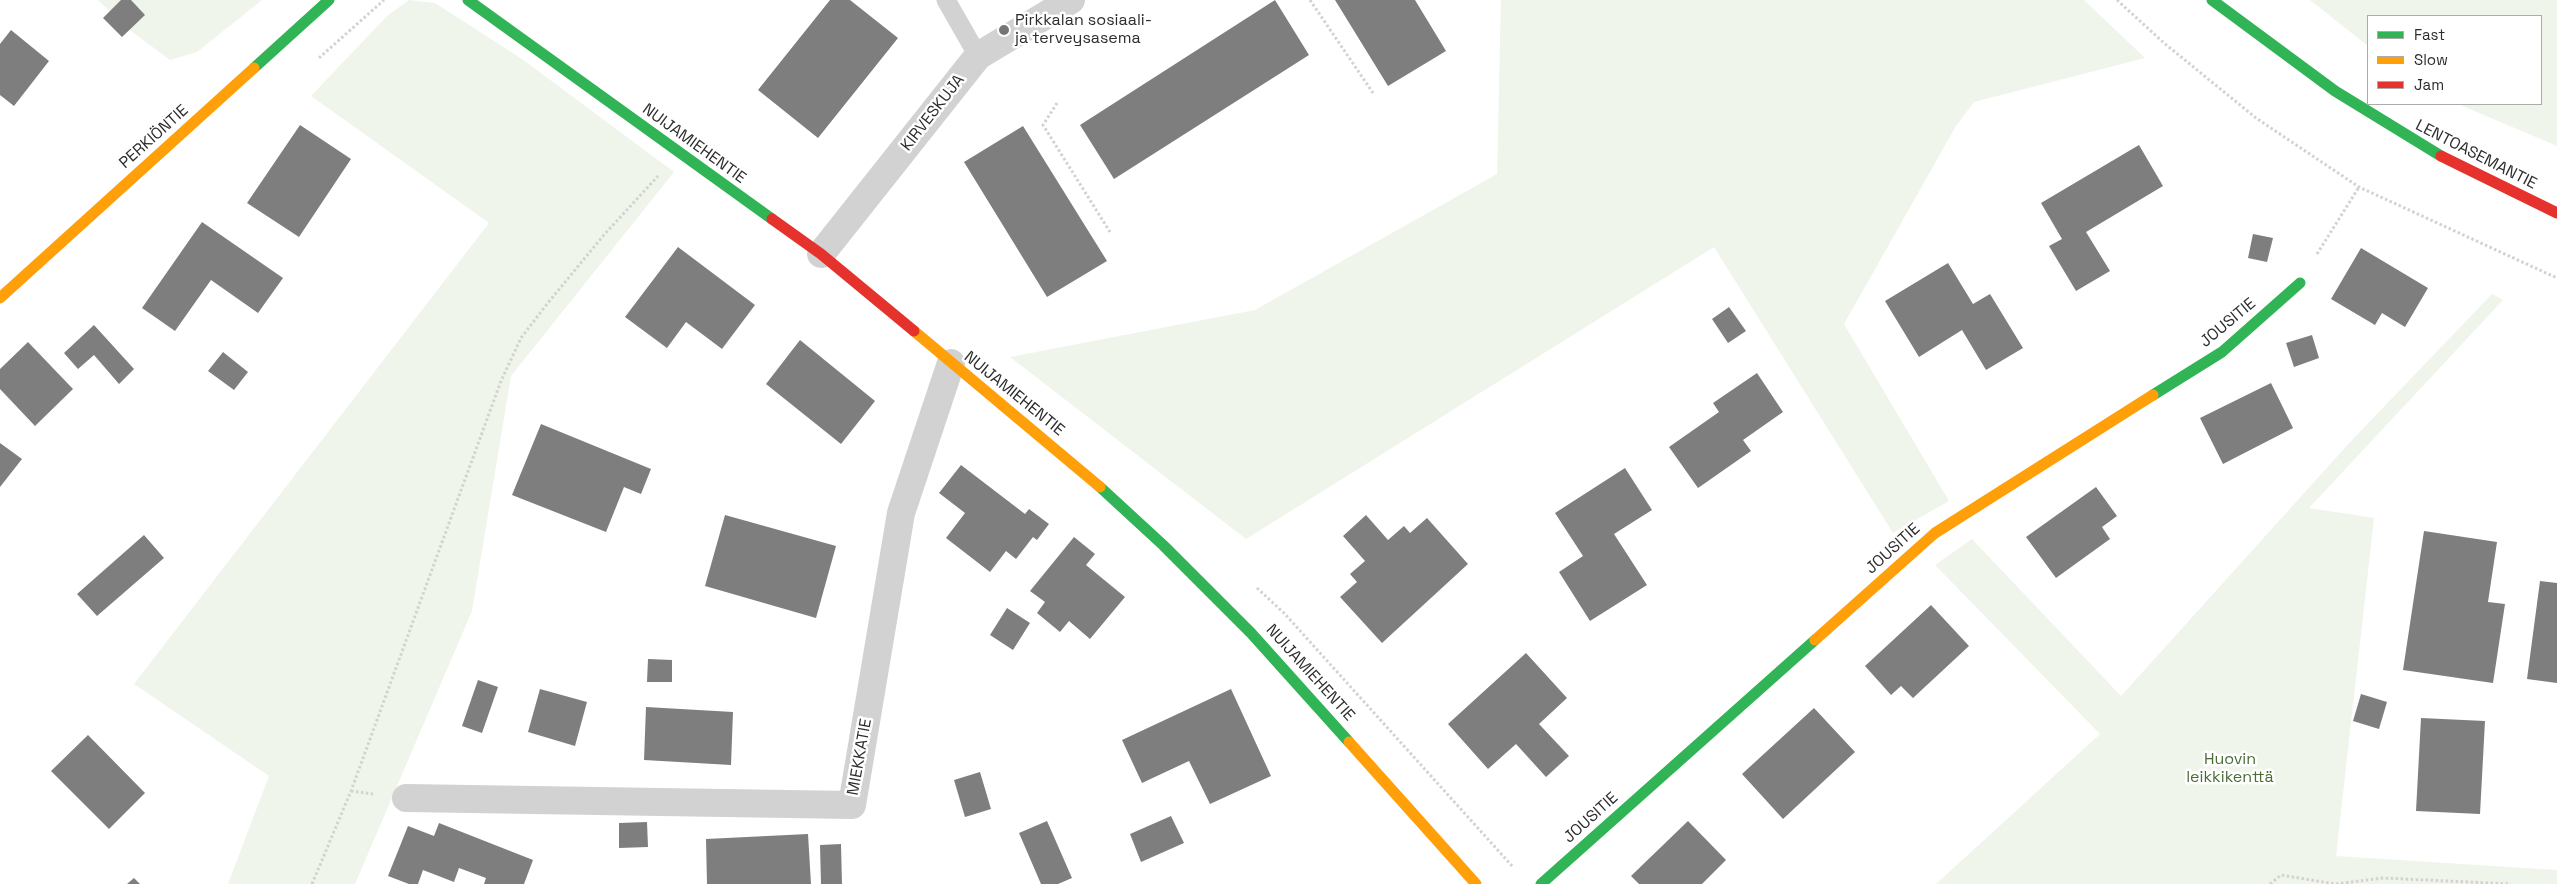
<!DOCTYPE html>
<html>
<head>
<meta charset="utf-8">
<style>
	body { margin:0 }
	#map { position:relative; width:2557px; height:884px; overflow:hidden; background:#fff; font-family:"Space Grotesk",sans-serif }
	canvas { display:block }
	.legend { position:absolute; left:2367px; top:15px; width:175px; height:90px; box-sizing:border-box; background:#fff; border:1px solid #ababab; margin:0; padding:6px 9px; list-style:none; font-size:15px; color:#2d2d2d }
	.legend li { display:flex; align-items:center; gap:10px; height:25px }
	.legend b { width:25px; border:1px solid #ababab }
</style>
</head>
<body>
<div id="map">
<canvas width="2557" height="884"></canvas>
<ul class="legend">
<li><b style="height:6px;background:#30b455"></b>Fast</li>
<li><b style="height:6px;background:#ff9f0a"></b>Slow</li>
<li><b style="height:6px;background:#e5322d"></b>Jam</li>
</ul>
</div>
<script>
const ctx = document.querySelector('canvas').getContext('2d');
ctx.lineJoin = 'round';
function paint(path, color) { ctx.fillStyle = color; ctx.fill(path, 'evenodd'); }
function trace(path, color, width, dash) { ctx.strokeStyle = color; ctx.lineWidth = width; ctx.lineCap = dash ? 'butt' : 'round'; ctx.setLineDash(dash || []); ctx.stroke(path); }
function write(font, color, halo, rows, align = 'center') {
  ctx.font = font + ' "Space Grotesk",sans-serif'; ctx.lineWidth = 5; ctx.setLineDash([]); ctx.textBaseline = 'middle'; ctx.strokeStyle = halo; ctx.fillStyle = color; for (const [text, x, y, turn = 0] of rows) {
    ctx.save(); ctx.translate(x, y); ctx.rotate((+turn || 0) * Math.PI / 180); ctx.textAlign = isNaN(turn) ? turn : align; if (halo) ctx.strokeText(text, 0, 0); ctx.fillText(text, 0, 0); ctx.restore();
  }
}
const green = new Path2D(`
	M98 0H262L197 52 170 60 131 31Z
	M409 0 435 3 522 59 674 172 511 376 472 611 355 884H228L269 776 134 684 489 223 311 96 387 16Z
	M1501 0H2084L2145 58 1974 102 1956 126 1844 324 1949 501 1893 533 1714 247 1246 539 1010 357 1255 310 1497 174Z
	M2310 0H2557V146L2458 104H2541V16H2368V46Z
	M2492 294 2503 300 2309 508 2374 518 2336 856 2557 870V884H1936L2100 734 1935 565 1972 539 2121 696 2352 440Z`);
const building = new Path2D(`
	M121 0H131L145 15 122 37 103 18Z
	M830 0H850L898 38 818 138 758 90Z
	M1275 0 1309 55 1114 179 1080 125Z
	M1335 0H1415L1446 51 1388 86Z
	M11 30 49 61 14 106 0 95V44Z
	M300 125 351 159 299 237 247 203Z
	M1023 126 1107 261 1047 297 964 162Z
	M2139 145 2163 186 2086 232 2110 271 2076 291 2049 246 2062 239 2041 203Z
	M202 222 283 278 258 313 211 280 175 331 142 308Z
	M2253 234 2273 238 2267 262 2248 258Z
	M678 247 755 305 722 349 686 322 667 348 625 317Z
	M2361 248 2428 288 2405 327 2382 313 2375 325 2331 299Z
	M1948 263 1973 304 1990 294 2023 348 1986 370 1962 330 1919 357 1885 301Z
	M1729 307 1746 331 1728 343 1712 319Z
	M94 325 134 369 119 384 94 355 78 369 64 353Z
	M2312 335 2319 358 2294 367 2286 343Z
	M800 340 875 401 841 444 766 384Z
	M28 342 73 389 35 426 0 389V369Z
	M223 352 248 372 234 390 208 371Z
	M1757 373 1783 412 1743 440 1751 451 1698 488 1669 447 1719 412 1713 403Z
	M2271 383 2293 428 2223 464 2200 418Z
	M541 424 651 469 641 494 624 487 606 532 512 495Z
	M0 443 22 459 0 487Z
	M961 465 1025 514 1029 509 1049 524 1037 540 1033 537 1016 559 1006 551 990 572 946 538 965 513 939 493Z
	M1625 468 1652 510 1614 534 1647 585 1590 621 1559 572 1583 556 1555 513Z
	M2096 487 2117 516 2102 527 2110 539 2056 578 2026 537Z
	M725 515 836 546 816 618 705 586Z
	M1366 515 1388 540 1404 526 1410 533 1427 518 1468 564 1382 643 1340 597 1357 582 1350 574 1365 561 1343 536Z
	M2424 531 2497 542 2488 602 2505 604 2493 683 2403 670Z
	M144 535 164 558 97 616 77 594Z
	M1074 537 1095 554 1086 565 1125 597 1090 639 1069 621 1060 632 1037 613 1045 602 1030 591Z
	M2540 581 2557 583V683L2527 679Z
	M1931 605 1969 646 1913 698 1901 686 1891 695 1865 666Z
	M1007 608 1030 623 1013 650 990 635Z
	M1526 653 1567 698 1539 724 1569 756 1546 777 1516 744 1488 769 1448 724Z
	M648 659 672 660V682H647Z
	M478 680 498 687 482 733 462 726Z
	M540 689 587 702 575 746 528 732Z
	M1231 689 1271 776 1210 804 1189 761 1142 783 1122 740Z
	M2361 694 2387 702 2379 729 2353 721Z
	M646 707 733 712 731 765 644 760Z
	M1814 708 1855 752 1783 819 1742 774Z
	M2421 718 2485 721 2480 814 2416 811Z
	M88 735 145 793 109 829 51 771Z
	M980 772 991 809 965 817 954 780Z
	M1171 816 1184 843 1141 862 1130 834Z
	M1047 821 1072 878 1058 884H1041L1019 833Z
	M1688 821 1726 860 1702 884H1639L1631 876Z
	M647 822 648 847 619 848V823Z
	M439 823 533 860 524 884H484L486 878 459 868 454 882 423 870 418 884H409L388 876 408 826 434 836Z
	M808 834 811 884H707L706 839Z
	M841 844 842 884H821L820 845Z
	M134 878 140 884H127Z`);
const path = new Path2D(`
	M1310 0 1373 93
	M2117 0 2164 43 2256 118 2359 187 2557 278
	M319 58 384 0
	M1057 103 1043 125 1110 232
	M2317 254 2359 187
	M1257 588 1284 613 1513 867
	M351 791 373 794
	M312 884 351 791 501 381 521 338 547 304 603 236 658 176
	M2270 884 2281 875 2335 884 2383 878 2511 884`);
const lane = new Path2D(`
	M946 0 978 56`);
const street = new Path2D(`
	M821 254 978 56 1071 0
	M406 798 852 805 901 513 951 363`);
const fast = new Path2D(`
	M468 0 772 219
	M2212 0 2335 91 2441 156
	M254 68 329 0
	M2153 395 2222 352 2300 283
	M1100 487 1163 545 1251 633 1349 742
	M1541 884 1815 640`);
const slow = new Path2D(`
	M0 298 254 68
	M914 331 1100 487
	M1815 640 1935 533 2153 395
	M1349 742 1476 884`);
const jam = new Path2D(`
	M2441 156 2557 213
	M772 219 821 254 914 331`);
const markers = [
	[1004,30,6,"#767676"]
];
const poiNames = [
	["Pirkkalan sosiaali-",1015,21],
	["ja terveysasema",1015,39]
];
const streetNames = [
	["KIRVESKUJA",933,113,-52],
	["PERKIÖNTIE",154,137,-42],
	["NUIJAMIEHENTIE",694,144,36],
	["LENTOASEMANTIE",2476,155,27],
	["JOUSITIE",2228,323,-40],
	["NUIJAMIEHENTIE",1014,394,39],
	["JOUSITIE",1893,549,-42],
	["NUIJAMIEHENTIE",1310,673,48],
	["MIEKKATIE",860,757,-80],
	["JOUSITIE",1591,818,-42]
];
const parkNames = [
	["Huovin",2230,760],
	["leikkikenttä",2230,778]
];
paint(green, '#eff5ea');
paint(building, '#7e7e7e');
trace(path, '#d2d2d2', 3, [2.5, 2.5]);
trace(lane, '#d2d2d2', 19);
trace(street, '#d2d2d2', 28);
trace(fast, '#30b455', 11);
trace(slow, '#ff9f0a', 11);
trace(jam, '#e5322d', 11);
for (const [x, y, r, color] of markers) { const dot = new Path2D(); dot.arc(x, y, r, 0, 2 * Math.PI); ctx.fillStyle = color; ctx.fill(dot); trace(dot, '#fff', 2); }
write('16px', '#2d2d2d', '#fff', poiNames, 'left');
write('16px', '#2d2d2d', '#fff', streetNames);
write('16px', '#4a6d37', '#fff', parkNames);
</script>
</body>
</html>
